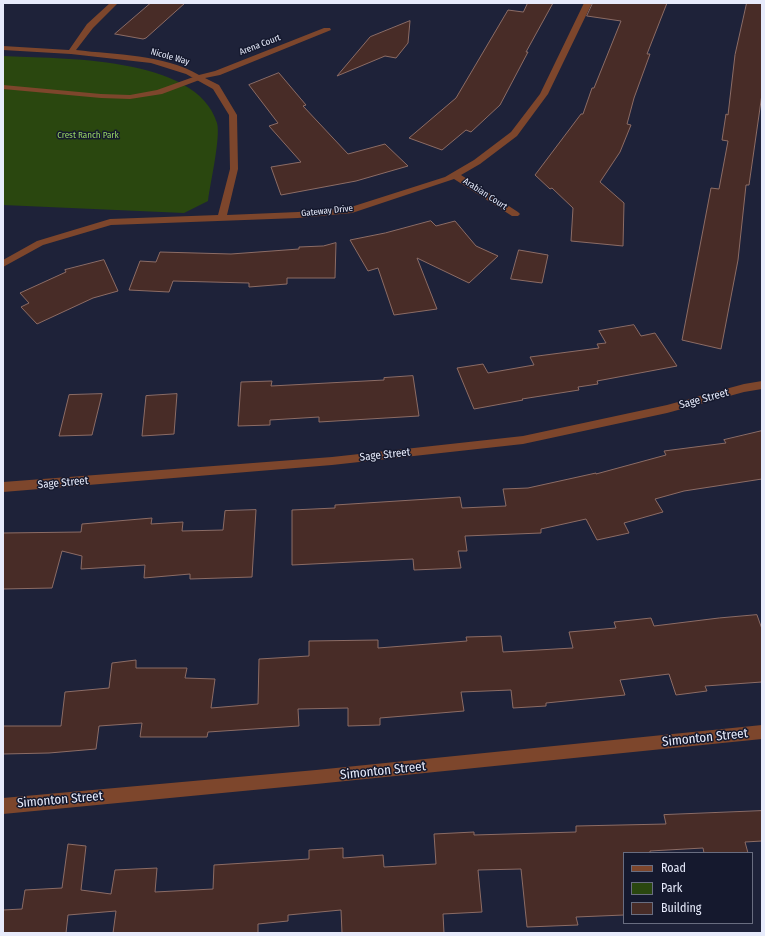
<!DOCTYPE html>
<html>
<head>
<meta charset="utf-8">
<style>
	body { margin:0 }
	#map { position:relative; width:765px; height:936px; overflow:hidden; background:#1e2239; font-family:"Fira Sans Condensed",sans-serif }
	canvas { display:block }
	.frame { position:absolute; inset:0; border:4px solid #e7ebfb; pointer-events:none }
	.legend { position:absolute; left:623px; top:852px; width:130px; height:72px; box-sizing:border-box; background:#15192e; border:1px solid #696d80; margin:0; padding:5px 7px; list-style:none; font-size:12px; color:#e7ebfb }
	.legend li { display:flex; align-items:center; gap:8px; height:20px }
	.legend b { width:20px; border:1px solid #696d80 }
</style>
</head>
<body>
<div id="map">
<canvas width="765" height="936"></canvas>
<div class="frame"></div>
<ul class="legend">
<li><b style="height:5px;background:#7d462c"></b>Road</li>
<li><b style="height:11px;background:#2a470f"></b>Park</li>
<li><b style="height:11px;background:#482c27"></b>Building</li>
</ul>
</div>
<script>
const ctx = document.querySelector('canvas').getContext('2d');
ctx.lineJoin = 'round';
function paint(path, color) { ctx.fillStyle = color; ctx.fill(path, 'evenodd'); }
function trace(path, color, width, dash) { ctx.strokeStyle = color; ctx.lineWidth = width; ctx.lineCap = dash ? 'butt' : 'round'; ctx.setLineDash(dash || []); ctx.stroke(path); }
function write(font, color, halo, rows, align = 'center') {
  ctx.font = font + ' "Fira Sans Condensed",sans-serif'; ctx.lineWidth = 3; ctx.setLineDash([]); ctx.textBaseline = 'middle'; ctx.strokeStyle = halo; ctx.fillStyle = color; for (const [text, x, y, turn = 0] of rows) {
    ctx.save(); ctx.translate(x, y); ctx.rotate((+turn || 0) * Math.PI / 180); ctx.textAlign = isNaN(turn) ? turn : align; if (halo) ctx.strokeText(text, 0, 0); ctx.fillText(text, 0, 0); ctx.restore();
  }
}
const green = new Path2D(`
	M3 56C59 59 197 55 217 123 221 137 210 184 208 201L184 213 3 205Z`);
const building = new Path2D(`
	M151 3H185L146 38 143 39 115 34Z
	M528 3H553L526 52H528L500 105 471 132 466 130 442 150 409 138 456 98 508 10 523 12Z
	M593 3H667L647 54H650L634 98 627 124 631 125 620 152 600 182 624 203 623 246 571 241 573 208 552 188 550 189 535 175 581 114H583L592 88H594L621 21 587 16Z
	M747 3H762V94L749 185H746L738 260 721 349 682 340 711 188 719 189 728 141 722 140 726 114 728 115 735 55Z
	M410 21 408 43 396 58 385 56 337 76 370 37Z
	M279 73 306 105 303 106 348 154 385 144 408 166 356 181 281 195 271 167 301 162 269 126 278 123 249 85Z
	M431 221 436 226 455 221 476 246 498 256 469 283 417 258 437 309 394 315 378 268 368 271 350 240 385 233Z
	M336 243 335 278H287V284L249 287V283L173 281 169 292 129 290 140 261 156 262 160 252 231 254 299 249V247L323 246Z
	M519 250 548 255 542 283 511 279Z
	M104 260 118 291 93 298 37 324 21 307 29 303 20 293 66 272 65 270Z
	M634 325 641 336 655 333 677 366 597 381 598 384 578 387 579 390 522 399 523 400 474 409 457 368 483 364 488 373 534 365 530 357 599 348 597 344 606 343 599 331Z
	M413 376 419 416 319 422V417L270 420V425L238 426 241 382 272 381 271 386 384 380V378Z
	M102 394 92 435 59 436 69 395Z
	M177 394 174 434 142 436 146 396Z
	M762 431V479L684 491 655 499 663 512 624 523 629 533 597 540 586 519 541 529V533L465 536 467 551H458L461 568 414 570 413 559 292 565V510L335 508V505L460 497 462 508 506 506 503 489 528 488 596 473V474L666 455 664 451 726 443 724 440Z
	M256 510 252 577 190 579V574L144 578 145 565 81 569 82 556 62 551 52 588 3 589V533L81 532 82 524 152 518 151 524 183 522 182 531 223 530 225 511Z
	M757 615 762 629V682L705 686 707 691 676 695 669 674 620 680 625 695 546 703V706L513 708 511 690 461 692 464 711 380 718V725L348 726V708L298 709 299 726 208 732 207 737H140L142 723 99 726 96 749 49 753 3 754V726H61L65 692 109 688 112 663 136 660V668H187L185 678 215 679 211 708 258 704 259 659 309 656V641L378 640V648L467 641 466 637 501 636 503 652 573 648 569 632 616 628 614 622 651 618 654 626 719 618Z
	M762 811V841L745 842 748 853H704L703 848 650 851V853H624V915L576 917 578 925 527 927 521 869 478 870 482 912 443 914 444 933H342L341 910 288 915V921L258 924V933H113L116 911 68 915 66 933H3V910L22 909 25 890 62 888 68 844 86 846 81 890 111 894 115 870 157 868 155 892 213 889 214 865 309 859V850L343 848V858L383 855 384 867 436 864 434 834 474 832V835L576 832V826L666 824 664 815Z`);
const lane = new Path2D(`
	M199 75H202V79L162 94 130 99 101 98 3 89V85L101 94 130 95 157 90Z`);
const street = new Path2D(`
	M110 3H118L93 28 76 50C116 55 163 54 199 75L215 71 324 28H330L331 30 220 75 205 78 219 85 237 115 238 169 227 215 298 212 351 207 445 177 474 160 511 132 540 94 584 3H592L548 94 517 136 480 164 461 175 518 212 520 214 518 216H512L454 179 352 213 298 218 111 225 43 245 3 267V260L37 241 110 219 218 215 230 169 229 115 213 89 186 74 151 63 71 54 3 50V46L69 50 87 24Z
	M762 381V389L744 392 667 413 523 444 332 465 3 492V482L332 457 523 436 667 405 744 384Z
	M762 725V739L316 784 3 814V798L316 770Z`);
const farStreetnames = [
	["Arena Court",260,45,-21],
	["Nicole Way",170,57,16],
	["Arabian Court",485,194,33],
	["Gateway Drive",327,211,-6]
];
const farParknames = [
	["Crest Ranch Park",88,135]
];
const streetNames = [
	["Sage Street",704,399,-15],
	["Sage Street",385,455,-6],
	["Sage Street",63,483,-5]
];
const nearStreetnames = [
	["Simonton Street",705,738,-6],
	["Simonton Street",383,771,-6],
	["Simonton Street",60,800,-5]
];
paint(green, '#2a470f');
paint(building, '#482c27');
trace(building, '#8c6c65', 1);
paint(lane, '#7d462c');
paint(street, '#7d462c');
write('9px', '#e7ebfb', '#15192e', farStreetnames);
write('9px', '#96d363', '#15192e', farParknames);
write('11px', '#e7ebfb', '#15192e', streetNames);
write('13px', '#e7ebfb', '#15192e', nearStreetnames);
</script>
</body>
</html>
